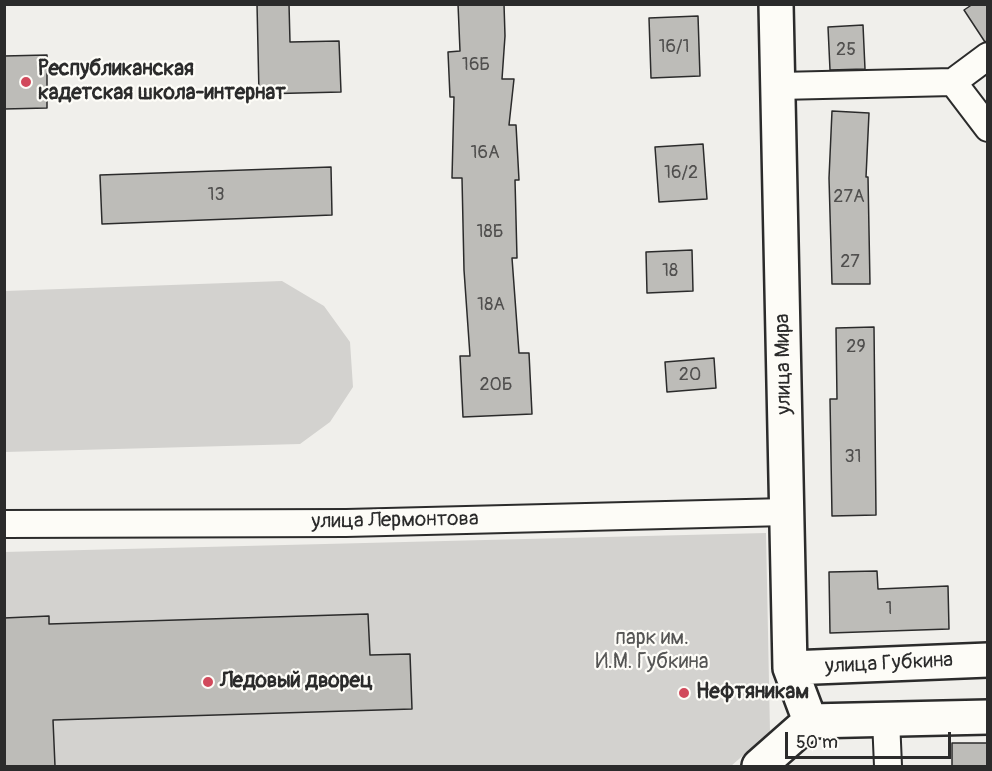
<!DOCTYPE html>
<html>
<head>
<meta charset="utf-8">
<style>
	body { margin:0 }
	#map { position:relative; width:992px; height:771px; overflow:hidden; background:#f0efeb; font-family:Pangolin,sans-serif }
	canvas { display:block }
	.frame { position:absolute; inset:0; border:6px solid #2b2b2b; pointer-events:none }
	.scale { position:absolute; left:785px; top:732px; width:166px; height:27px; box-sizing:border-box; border:3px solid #2b2b2b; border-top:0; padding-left:8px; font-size:18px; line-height:21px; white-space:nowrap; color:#2b2b2b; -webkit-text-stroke:4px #fdfcf7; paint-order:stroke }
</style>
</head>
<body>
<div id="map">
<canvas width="992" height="771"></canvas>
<div class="frame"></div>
<div class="scale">50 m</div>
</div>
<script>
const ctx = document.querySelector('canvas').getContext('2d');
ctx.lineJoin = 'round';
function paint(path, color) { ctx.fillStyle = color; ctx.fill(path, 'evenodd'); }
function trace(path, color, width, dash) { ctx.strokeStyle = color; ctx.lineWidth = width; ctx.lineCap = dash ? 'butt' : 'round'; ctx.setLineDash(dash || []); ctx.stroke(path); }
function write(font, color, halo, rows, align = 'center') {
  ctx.font = font + ' Pangolin,sans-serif'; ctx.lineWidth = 4.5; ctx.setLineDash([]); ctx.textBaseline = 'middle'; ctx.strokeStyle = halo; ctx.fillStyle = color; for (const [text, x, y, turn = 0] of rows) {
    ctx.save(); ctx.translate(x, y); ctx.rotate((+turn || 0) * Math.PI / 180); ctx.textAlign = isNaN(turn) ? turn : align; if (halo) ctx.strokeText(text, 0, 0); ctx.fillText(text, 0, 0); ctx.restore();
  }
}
const green = new Path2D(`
	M282 281 324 306 350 342 353 387 330 422 300 444 5 452V291Z
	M766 533 770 732 731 766H5L4 552Z`);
const building = new Path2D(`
	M257 4H289L290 42 339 41 341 92 259 94Z
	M458 4H504L505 36 502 79H514L509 125H516L519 180H515L517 258H512L519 353H529L532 414 463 417 460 356H470L464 270 462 178H452L454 97H450L448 52 460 51Z
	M973 4H987V41L985 42 964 10Z
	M698 16 700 76 651 78 649 18Z
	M863 25 865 69 830 70 828 27Z
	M47 55V108L4 109V56Z
	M832 111 869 113 866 177H868L870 284H832L829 178Z
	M703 144 707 199 659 202 655 147Z
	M331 167 332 215 102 224 100 175Z
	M692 250 693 291 647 293 646 252Z
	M874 327 876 515 832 516 830 399H837L836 328Z
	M714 358 716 388 667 392 665 362Z
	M877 571 878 589 948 586 949 629 830 633 829 572Z
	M368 614 370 655 410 654 412 709 53 720 55 766H4V618L49 616V624Z
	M952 743H987V766H952Z`);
const street = new Path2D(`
	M953 82 988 128
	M953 82 988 56
	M779 86 953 82
	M4 524 346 523 786 512
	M886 719 888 766`);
const secondary = new Path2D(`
	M776 4 790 668 810 721
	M790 668 988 660
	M810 721 988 717
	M759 766 810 721`);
const markers = [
	[26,82,6,"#d1495b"],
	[208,682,6,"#d1495b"],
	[684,693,6,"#d1495b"]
];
const numberNames = [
	["16/1",674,47],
	["25",846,50],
	["16Б",476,65],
	["16А",485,153],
	["16/2",681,173],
	["13",216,195],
	["27А",849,197],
	["18Б",490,232],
	["27",850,262],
	["18",670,271],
	["18А",491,305],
	["29",856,347],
	["20",690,375],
	["20Б",496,385],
	["31",853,457],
	["1",889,609]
];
const poiNames = [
	["Республиканская",38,70],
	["кадетская школа-интернат",38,94],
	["Ледовый дворец",220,682],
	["Нефтяникам",696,693]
];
const streetNames = [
	["улица Мира",784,364,-91],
	["улица Лермонтова",395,521,-1],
	["улица Губкина",889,664,-3]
];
const parkNames = [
	["парк им.",652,639],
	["И.М. Губкина",652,663]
];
paint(green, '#d3d2cf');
paint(building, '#bdbcb8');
trace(building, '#2b2b2b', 1.5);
trace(street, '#2b2b2b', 30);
trace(secondary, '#2b2b2b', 38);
trace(street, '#fdfcf7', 26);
trace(secondary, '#fdfcf7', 33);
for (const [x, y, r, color] of markers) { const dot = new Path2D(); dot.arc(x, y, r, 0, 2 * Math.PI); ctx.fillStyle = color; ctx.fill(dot); trace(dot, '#fdfcf7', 2); }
write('18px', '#504f4e', null, numberNames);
write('bold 21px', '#2b2b2b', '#fdfcf7', poiNames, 'left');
write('21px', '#2b2b2b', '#fdfcf7', streetNames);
write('21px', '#555554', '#fdfcf7', parkNames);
</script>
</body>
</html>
